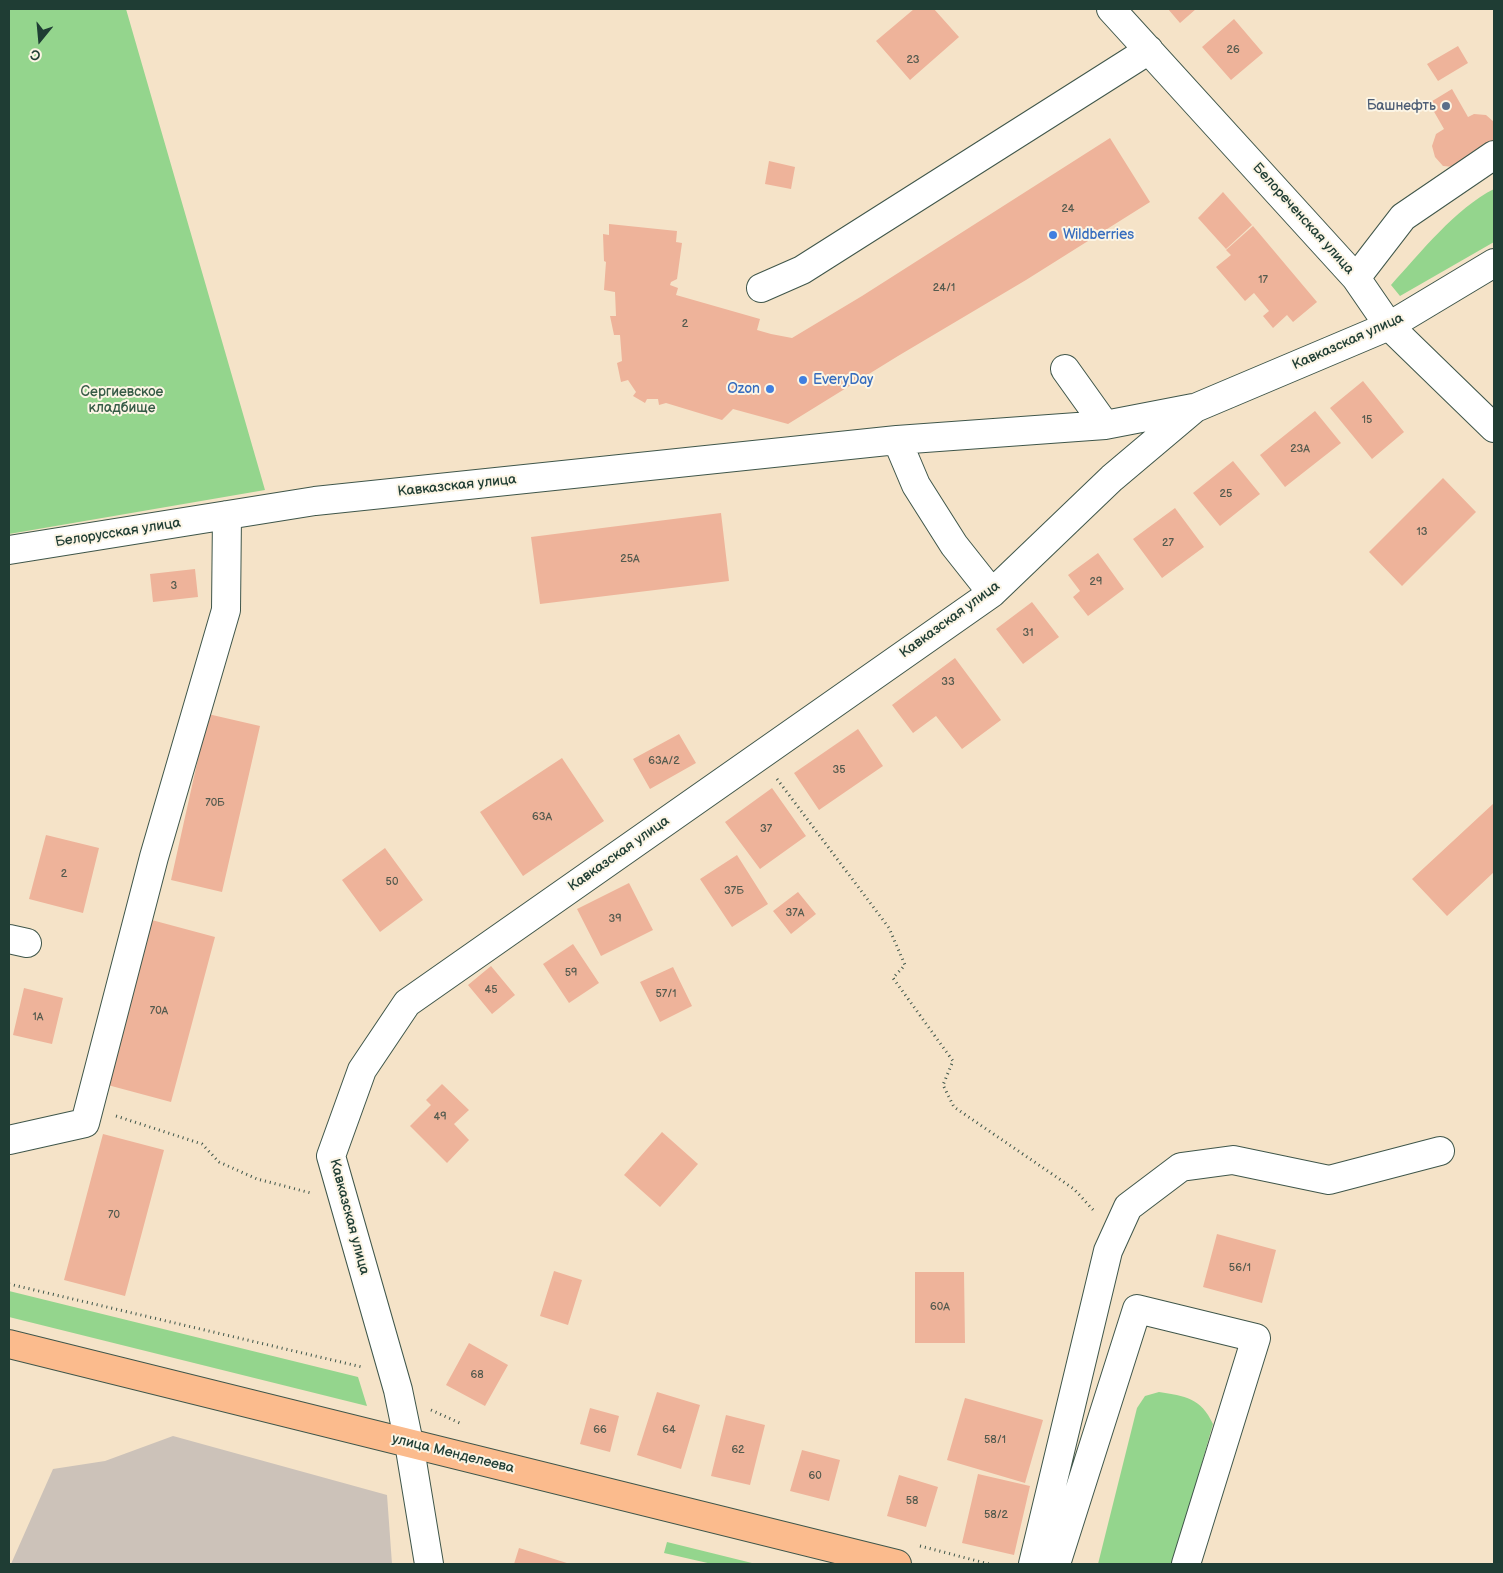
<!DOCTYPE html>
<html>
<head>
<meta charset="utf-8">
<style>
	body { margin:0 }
	#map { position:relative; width:1503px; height:1573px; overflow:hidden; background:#f5e3c8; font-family:"Balsamiq Sans",sans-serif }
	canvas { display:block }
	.frame { position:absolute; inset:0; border:10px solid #1f3d34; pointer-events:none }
	.north { position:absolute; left:15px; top:15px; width:50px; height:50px; -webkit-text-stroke:4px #fcf5e5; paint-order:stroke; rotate:197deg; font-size:14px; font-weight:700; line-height:20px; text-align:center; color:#1f3d34 }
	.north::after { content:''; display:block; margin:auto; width:18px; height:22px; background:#1f3d34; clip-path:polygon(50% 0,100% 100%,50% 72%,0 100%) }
</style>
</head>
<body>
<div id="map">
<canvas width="1503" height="1573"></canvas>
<div class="frame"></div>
<div class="north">С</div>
</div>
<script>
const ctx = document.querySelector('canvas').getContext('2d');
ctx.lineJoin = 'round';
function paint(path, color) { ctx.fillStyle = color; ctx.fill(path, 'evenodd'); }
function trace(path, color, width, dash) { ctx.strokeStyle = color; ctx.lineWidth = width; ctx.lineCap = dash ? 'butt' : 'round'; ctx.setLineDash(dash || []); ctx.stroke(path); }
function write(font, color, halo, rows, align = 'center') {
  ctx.font = font + ' "Balsamiq Sans",sans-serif'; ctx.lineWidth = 4; ctx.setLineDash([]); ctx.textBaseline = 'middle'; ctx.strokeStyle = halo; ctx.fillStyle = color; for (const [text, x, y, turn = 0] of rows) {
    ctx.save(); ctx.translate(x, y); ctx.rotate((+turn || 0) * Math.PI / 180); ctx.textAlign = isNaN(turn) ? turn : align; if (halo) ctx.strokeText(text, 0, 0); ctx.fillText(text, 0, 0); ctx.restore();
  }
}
const industrial = new Path2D(`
	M173 1436 387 1495 392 1564H11L53 1469 105 1461Z`);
const green = new Path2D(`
	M9 9H126L265 490 9 534Z
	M1494 189V242L1400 296 1391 285C1420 253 1456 208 1494 189Z
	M9 1291 358 1377 367 1406 9 1317Z
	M1159 1392C1185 1396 1201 1398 1213 1424L1173 1564H1098L1137 1408 1145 1396Z
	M667 1542 756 1564H712L664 1553Z`);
const building = new Path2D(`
	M914 9H934L959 37 910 80 876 41Z
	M1168 9H1196L1180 23Z
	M1234 19 1263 53 1231 80 1202 47Z
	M1458 46 1468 63 1438 81 1427 64Z
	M1452 89 1468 117 1474 114 1486 115 1494 122V142L1454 167 1443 166 1435 157 1432 146 1436 134 1444 129 1429 103Z
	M1110 138 1150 202 1026 280 898 356 788 424 733 409 722 420 666 403 659 405 658 399H647L645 403 633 396 636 392 628 380 621 382 617 363 622 361 620 335H614L610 316H616L615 292 604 290 606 262 604 261 603 234 609 235V224L677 231 676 242 682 243 677 279 671 282 670 285 678 288 676 295 760 319 757 330 771 334 792 338 862 296Z
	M769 161 795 167 791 189 765 184Z
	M1223 192 1252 225 1226 249 1198 218Z
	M1253 226 1317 302 1293 322 1287 315 1273 328 1263 316 1269 311 1254 293 1245 301 1216 267 1231 255 1226 250Z
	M1363 381 1404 432 1372 459 1330 408Z
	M1315 411 1341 443 1285 487 1260 455Z
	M1233 461 1260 494 1220 526 1193 493Z
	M1443 478 1476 512 1402 586 1369 552Z
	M1175 508 1204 547 1162 578 1133 539Z
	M721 513 729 581 540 604 531 537Z
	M1098 553 1124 589 1088 616 1073 597 1080 591 1068 575Z
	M195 569 198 597 153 602 150 574Z
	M1032 602 1059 637 1023 664 996 629Z
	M955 658 1001 720 962 749 936 716 913 733 892 705Z
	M208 714 260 726 222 892 171 880Z
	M858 729 883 766 819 810 794 773Z
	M679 734 696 763 650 789 633 759Z
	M562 758 604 821 523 876 480 812Z
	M772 788 806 836 760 869 725 822Z
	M1494 803V872L1447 916 1412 879Z
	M46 835 99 848 83 913 29 899Z
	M385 848 423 900 380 932 342 880Z
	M737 855 768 904 732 927 700 879Z
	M629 883 653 930 601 956 577 909Z
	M798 892 816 914 791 934 773 911Z
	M148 919 215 937 171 1102 104 1084Z
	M573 944 599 983 569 1003 543 964Z
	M491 966 515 995 492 1014 468 985Z
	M673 967 692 1006 660 1022 640 982Z
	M24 988 63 998 52 1044 13 1035Z
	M442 1084 469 1110 454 1124 469 1140 447 1163 410 1126 431 1105 426 1100Z
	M662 1132 698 1164 660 1207 624 1175Z
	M103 1134 164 1150 125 1296 64 1280Z
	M1217 1234 1276 1250 1262 1303 1203 1287Z
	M554 1271 582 1280 568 1325 540 1316Z
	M915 1272H964L965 1343H915Z
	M469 1343 508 1365 485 1406 446 1385Z
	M657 1392 700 1405 681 1469 637 1455Z
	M965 1398 1043 1420 1025 1483 947 1460Z
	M590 1408 619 1416 610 1452 580 1444Z
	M726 1415 765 1425 750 1485 711 1476Z
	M802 1450 840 1460 829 1501 790 1491Z
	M978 1474 1030 1486 1014 1555 962 1543Z
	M899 1475 938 1487 926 1527 887 1516Z
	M519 1548 570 1564H514Z`);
const path = new Path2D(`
	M777 779 889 928 905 965 893 978 953 1061 943 1085 954 1107 1074 1189 1095 1212
	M116 1116 202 1144 219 1162 257 1179 311 1193
	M9 1284 362 1367
	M431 1410 462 1424
	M920 1546 989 1564`);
const minor = new Path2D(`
	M1111 9 1356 278 1389 326 1494 428
	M1356 278 1403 217 1494 155
	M761 288 802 270 1149 50
	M1065 369 1105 425
	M897 440 916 485 954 545 992 593
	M9 550 315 501 897 440 1105 425 1193 408
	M9 939 27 943
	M9 1140 85 1123 154 857 226 610 227 515
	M429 1564 409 1443 398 1390 331 1156 362 1070 407 1003 992 593 1112 478 1195 408 1389 326 1494 263
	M1033 1564 1108 1251 1128 1207 1181 1167 1233 1160 1329 1180 1440 1151
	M1056 1564 1137 1309 1256 1338 1186 1564`);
const major = new Path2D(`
	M9 1344 897 1564`);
const markers = [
	[1446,106,5,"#5c6f8a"],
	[1053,235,5,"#3f7fe0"],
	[803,380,5,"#3f7fe0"],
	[770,389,5,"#3f7fe0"]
];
const numberNames = [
	["26",1233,50],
	["23",913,60],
	["24",1068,209],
	["17",1263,280],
	["24/1",944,288],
	["2",685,324],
	["15",1367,420],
	["23А",1300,449],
	["25",1226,494],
	["13",1422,532],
	["27",1168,543],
	["25А",630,559],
	["29",1096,582],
	["3",174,586],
	["31",1028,633],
	["33",948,682],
	["63А/2",664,761],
	["35",839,770],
	["70Б",215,803],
	["63А",542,817],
	["37",766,829],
	["2",64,874],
	["50",392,882],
	["37Б",734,891],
	["37А",795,913],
	["39",615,919],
	["59",571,973],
	["45",491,990],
	["57/1",666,994],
	["70А",159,1011],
	["1А",38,1017],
	["49",440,1117],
	["70",114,1215],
	["56/1",1240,1268],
	["60А",940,1307],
	["68",477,1375],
	["66",600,1430],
	["64",669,1430],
	["58/1",995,1440],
	["62",738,1450],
	["60",815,1476],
	["58",912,1501],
	["58/2",996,1515]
];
const serviceNames = [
	["Башнефть",1436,106]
];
const streetNames = [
	["Белореченская улица",1303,219,48],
	["Кавказская улица",1348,342,-24],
	["Кавказская улица",457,486,-6],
	["Белорусская улица",118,533,-9],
	["Кавказская улица",950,620,-36],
	["Кавказская улица",619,854,-35],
	["Кавказская улица",349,1217,75],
	["улица Менделеева",453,1454,14]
];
const shopNames = [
	["Wildberries",1063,235],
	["EveryDay",813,380],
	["Ozon",760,389,"right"]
];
const parkNames = [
	["Сергиевское",122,392],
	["кладбище",122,408]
];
paint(industrial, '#ccc2b9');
paint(green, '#94d58d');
paint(building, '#eeb39a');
trace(minor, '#3f564a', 30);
trace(major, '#3f564a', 30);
trace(path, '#3f564a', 3, [1, 4]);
trace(minor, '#fff', 28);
trace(major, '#fbbb8d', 28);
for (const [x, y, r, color] of markers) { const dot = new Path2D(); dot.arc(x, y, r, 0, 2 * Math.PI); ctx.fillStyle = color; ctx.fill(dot); trace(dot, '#fcf5e5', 2); }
write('11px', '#535a4e', null, numberNames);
write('14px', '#4e5e75', '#fcf5e5', serviceNames, 'right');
write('14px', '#1f3d34', '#fcf5e5', streetNames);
write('14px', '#366cbe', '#fcf5e5', shopNames, 'left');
write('14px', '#365b46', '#fcf5e5', parkNames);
</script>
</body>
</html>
